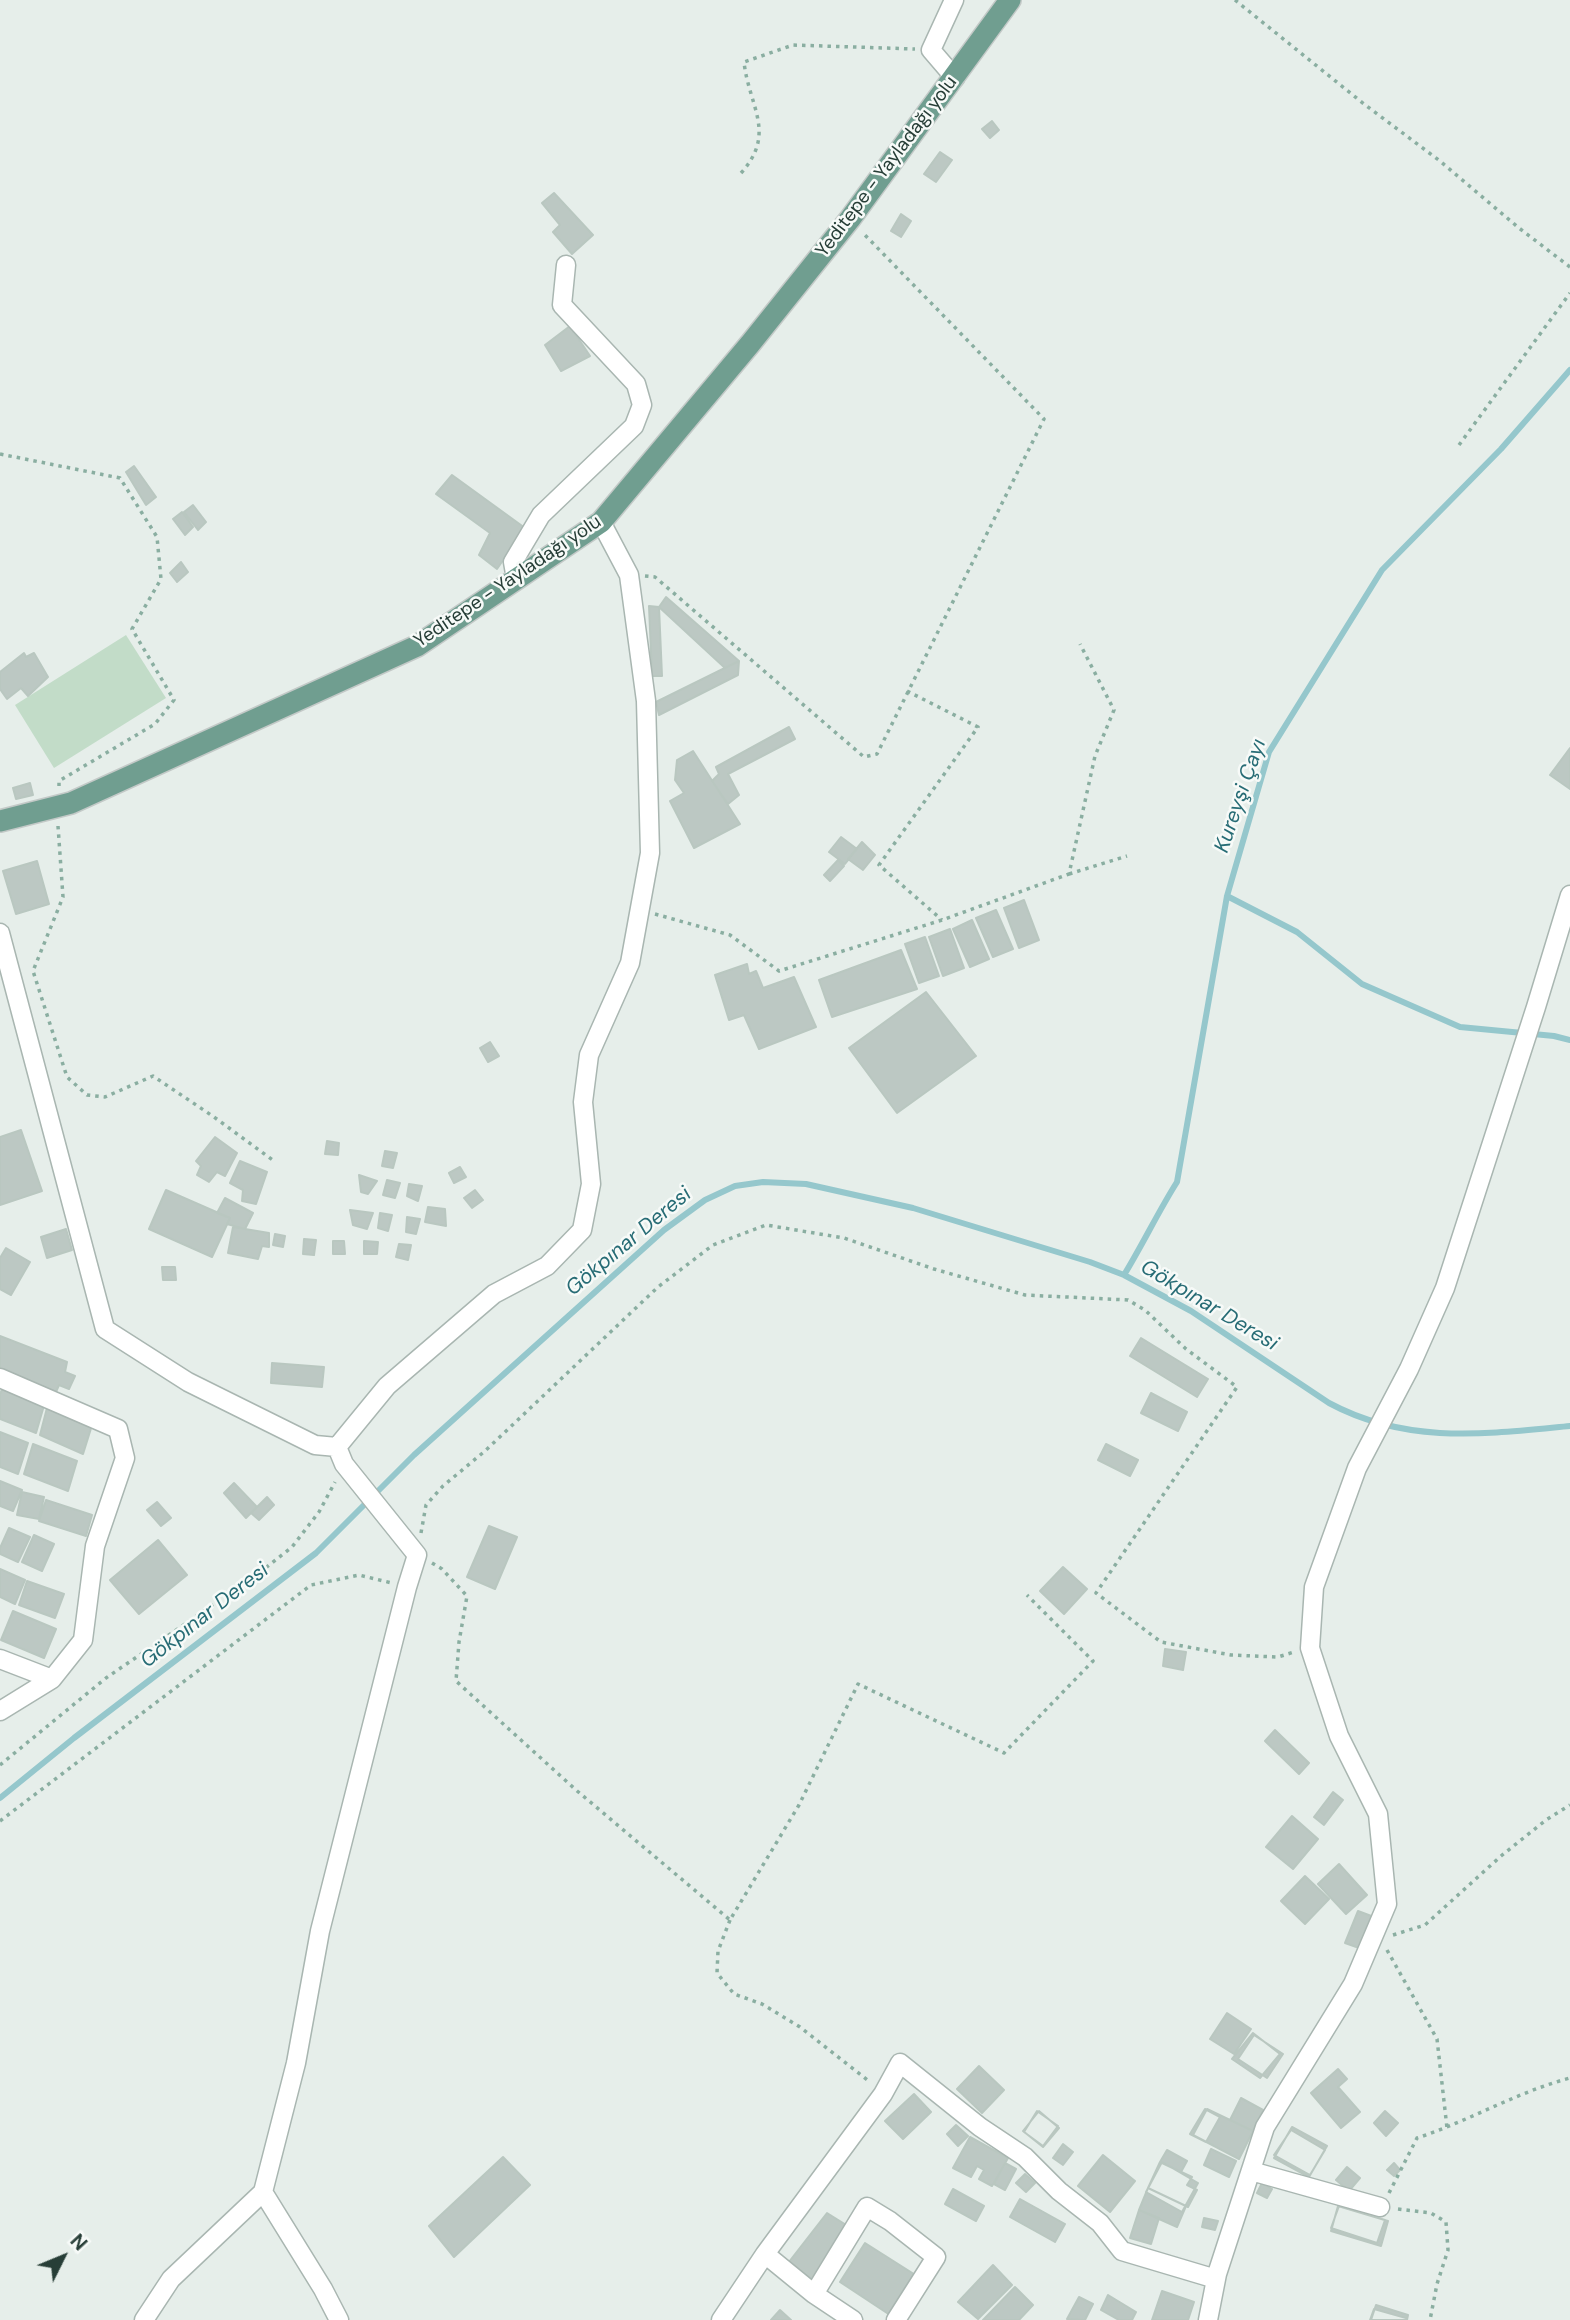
<!DOCTYPE html>
<html>
<head>
<meta charset="utf-8">
<style>
	body { margin:0 }
	#map { position:relative; width:1570px; height:2320px; overflow:hidden; background:#e6eeea; font-family:"DM Sans",sans-serif }
	canvas { display:block }
	.north { position:absolute; left:28px; top:2222px; width:70px; height:70px; -webkit-text-stroke:5px #f7faf8; paint-order:stroke; rotate:47deg; font-size:19px; font-weight:700; line-height:28px; text-align:center; color:#273e37 }
	.north::after { content:''; display:block; margin:auto; width:24px; height:32px; background:#273e37; clip-path:polygon(50% 0,100% 100%,50% 72%,0 100%) }
</style>
</head>
<body>
<div id="map">
<canvas width="1570" height="2320"></canvas>
<div class="north">N</div>
</div>
<script>
const ctx = document.querySelector('canvas').getContext('2d');
ctx.lineJoin = 'round';
function paint(path, color) { ctx.fillStyle = color; ctx.fill(path, 'evenodd'); }
function trace(path, color, width, dash) { ctx.strokeStyle = color; ctx.lineWidth = width; ctx.lineCap = dash ? 'butt' : 'round'; ctx.setLineDash(dash || []); ctx.stroke(path); }
function write(font, color, halo, rows, align = 'center') {
  ctx.font = font + ' "DM Sans",sans-serif'; ctx.lineWidth = 5; ctx.setLineDash([]); ctx.textBaseline = 'middle'; ctx.strokeStyle = halo; ctx.fillStyle = color; for (const [text, x, y, turn = 0] of rows) {
    ctx.save(); ctx.translate(x, y); ctx.rotate((+turn || 0) * Math.PI / 180); ctx.textAlign = isNaN(turn) ? turn : align; if (halo) ctx.strokeText(text, 0, 0); ctx.fillText(text, 0, 0); ctx.restore();
  }
}
const green = new Path2D(`
	M126 635 166 698 54 768 15 705Z`);
const stream = new Path2D(`
	M1227 896 1297 932 1362 984 1460 1027 1554 1036 1570 1040
	M1124 1275C1143 1244 1158 1212 1177 1182L1227 896 1269 752 1382 570 1501 449 1570 370
	M0 1798 74 1738 316 1553 414 1455 664 1230 705 1200 735 1186 763 1182 806 1184 913 1208 1090 1262 1124 1275 1191 1311 1329 1403C1407 1445 1486 1434 1570 1426`);
const building = new Path2D(`
	M992 121 999 130 990 138 982 129Z
	M940 152 952 160 936 182 924 174Z
	M554 193 593 235 572 254 553 232 560 225 542 203Z
	M901 214 911 221 901 237 891 231Z
	M570 326 590 356 561 371 545 345Z
	M134 466 156 497 146 505 126 472Z
	M452 475 525 528 497 569 479 555 490 533 436 494Z
	M193 505 206 522 198 530 184 512Z
	M182 512 193 527 185 535 173 519Z
	M181 562 188 572 177 582 170 573Z
	M666 597 739 661 725 668 659 607Z
	M649 606 659 607 662 676H652Z
	M24 653 26 657 34 653 48 677 28 696 21 688 7 699 0 689V672Z
	M739 661 738 675 659 715 656 702Z
	M789 727 795 739 728 774 739 795 728 804 712 781 719 774 716 767Z
	M1570 748V789L1550 775Z
	M693 751 740 824 694 848 670 801 684 793 675 780 677 760Z
	M30 783 33 795 16 799 13 788Z
	M841 837 857 849 845 864 829 852Z
	M862 842 875 855 863 870 848 859Z
	M838 860 844 866 830 881 824 875Z
	M37 861 49 904 16 914 3 871Z
	M1024 900 1039 940 1019 948 1004 908Z
	M996 910 1013 949 993 957 976 918Z
	M972 920 989 959 970 967 953 929Z
	M950 929 964 968 943 976 929 937Z
	M925 937 939 976 919 983 905 944Z
	M901 950 917 989 832 1017 819 980Z
	M747 964 749 974 756 971 763 988 794 977 816 1027 759 1049 744 1015 729 1020 715 975Z
	M926 992 976 1056 897 1113 849 1048Z
	M490 1042 499 1056 488 1062 480 1048Z
	M21 1130 42 1191 0 1205V1137Z
	M215 1137 237 1153 225 1176 217 1172 209 1182 197 1175 201 1166 196 1161Z
	M327 1141 339 1143 338 1155 325 1154Z
	M385 1151 397 1153 393 1168 382 1166Z
	M240 1161 267 1172 256 1204 242 1201 243 1190 230 1183Z
	M460 1167 466 1177 454 1183 449 1173Z
	M359 1175 377 1181 368 1194 361 1192Z
	M387 1180 400 1183 395 1198 383 1195Z
	M409 1184 422 1186 418 1201 407 1196Z
	M166 1190 230 1218 212 1257 149 1229Z
	M475 1190 483 1200 472 1208 464 1198Z
	M225 1198 253 1213 245 1229 227 1224 230 1218 217 1213Z
	M428 1207 445 1209 446 1226 425 1222Z
	M350 1210 373 1213 367 1229 353 1225Z
	M380 1213 392 1215 388 1231 378 1228Z
	M407 1217 420 1219 416 1234 406 1232Z
	M233 1227 269 1233V1247L262 1246 258 1259 228 1253Z
	M66 1229 72 1250 47 1258 41 1237Z
	M275 1234 285 1236 283 1247 273 1245Z
	M304 1239 316 1240 314 1255 303 1254Z
	M333 1241H344L345 1254H333Z
	M364 1241 378 1242 377 1254H364Z
	M399 1244 411 1245 408 1260 396 1257Z
	M6 1248 30 1262 11 1295 0 1289V1258Z
	M162 1267H175L176 1280H163Z
	M0 1336 67 1362 65 1372 75 1376 69 1389 59 1385 56 1392 0 1369Z
	M1141 1338 1208 1379 1197 1397 1130 1356Z
	M272 1363 324 1367 322 1387 271 1383Z
	M5 1383 45 1402 36 1433 0 1419V1394Z
	M1151 1393 1187 1412 1178 1431 1141 1413Z
	M48 1404 93 1422 83 1454 40 1435Z
	M0 1432 28 1443 18 1474 0 1467Z
	M33 1444 77 1461 68 1491 24 1474Z
	M1106 1444 1138 1460 1130 1476 1098 1460Z
	M0 1481 22 1490 13 1511 0 1506Z
	M234 1483 257 1507 246 1518 224 1493Z
	M22 1492 44 1497 39 1519 17 1515Z
	M267 1497 274 1505 259 1520 251 1513Z
	M46 1500 92 1515 86 1536 39 1521Z
	M157 1502 171 1518 161 1526 147 1510Z
	M489 1526 517 1537 495 1589 467 1577Z
	M9 1528 30 1537 18 1562 0 1554V1548Z
	M34 1535 54 1544 42 1571 22 1562Z
	M158 1540 187 1575 139 1614 110 1580Z
	M1063 1567 1087 1589 1064 1614 1040 1591Z
	M0 1569 25 1580 15 1604 0 1597Z
	M27 1581 64 1594 55 1618 19 1605Z
	M13 1611 56 1629 44 1658 1 1640Z
	M1165 1649 1186 1652 1183 1670 1163 1666Z
	M1275 1730 1309 1763 1299 1774 1265 1741Z
	M1333 1792 1343 1800 1324 1825 1314 1817Z
	M1292 1816 1318 1839 1293 1869 1266 1847Z
	M1339 1864 1367 1895 1346 1914 1318 1884Z
	M1305 1876 1329 1899 1305 1924 1281 1901Z
	M1358 1911 1374 1917 1362 1949 1345 1943Z
	M1227 2013 1251 2029 1234 2054 1210 2039Z
	M1253 2033 1280 2054 1260 2078 1232 2059Z
	M1254 2035 1283 2054 1267 2078 1238 2059Z
	M979 2066 1004 2090 982 2113 957 2089Z
	M1338 2069 1347 2079 1338 2087 1360 2112 1341 2128 1311 2093Z
	M914 2094 931 2112 903 2139 885 2121Z
	M1241 2098 1263 2110 1253 2131 1230 2120Z
	M1205 2109 1220 2117 1206 2142 1190 2134Z
	M1207 2109 1253 2131 1239 2159 1193 2135Z
	M1037 2111 1058 2126 1043 2146 1024 2132Z
	M1039 2111 1059 2128 1043 2147 1023 2131Z
	M1385 2111 1398 2123 1386 2136 1374 2123Z
	M956 2125 968 2136 958 2146 947 2134Z
	M1292 2127 1327 2146 1309 2177 1274 2158Z
	M1291 2130 1325 2150 1310 2175 1274 2155Z
	M970 2137 1008 2158 992 2186 979 2179 984 2170 977 2166 971 2177 953 2168Z
	M1063 2144 1073 2152 1063 2165 1053 2158Z
	M1211 2149 1236 2161 1229 2177 1204 2165Z
	M1167 2150 1187 2161 1181 2172 1160 2162Z
	M1103 2155 1135 2181 1110 2212 1078 2186Z
	M503 2157 530 2185 454 2257 429 2226Z
	M1160 2162 1192 2177 1187 2185 1197 2190 1188 2207 1148 2188Z
	M1162 2162 1198 2183 1182 2212 1146 2192Z
	M1005 2163 1016 2169 1005 2190 994 2184Z
	M1394 2163 1400 2170 1394 2176 1387 2170Z
	M1347 2167 1360 2178 1349 2191 1336 2180Z
	M1025 2174 1035 2183 1026 2192 1016 2183Z
	M1262 2183 1272 2189 1267 2198 1257 2193Z
	M1148 2188 1186 2206 1177 2227 1139 2210Z
	M953 2189 984 2206 976 2221 945 2204Z
	M1020 2199 1065 2224 1055 2242 1010 2217Z
	M1338 2206 1388 2221 1381 2246 1331 2231Z
	M1339 2206 1385 2220 1377 2243 1331 2228Z
	M1139 2210 1159 2218 1151 2244 1130 2238Z
	M827 2213 851 2228 814 2284 785 2267Z
	M1204 2218 1218 2221 1215 2230 1202 2227Z
	M865 2243 917 2276 893 2317 840 2282Z
	M993 2265 1012 2285 978 2319 958 2302Z
	M1015 2287 1033 2305 1019 2320H983Z
	M1162 2291 1194 2302 1188 2320H1152Z
	M1108 2295 1136 2312 1132 2320H1119L1101 2310Z
	M1079 2297 1093 2304 1085 2320 1067 2319Z
	M1376 2305 1408 2315 1407 2320H1371Z
	M1374 2309 1406 2318V2320H1370Z
	M780 2310 791 2320H771Z`);
const path = new Path2D(`
	M1235 0 1364 104 1440 161 1519 228 1570 267
	M741 173C777 133 749 107 744 62L793 45 915 49
	M1459 445 1570 293
	M0 454 120 478 157 537 161 579 132 629 174 700 155 724 59 781V786
	M645 576 655 577 864 757 877 754 1044 419 862 232
	M907 691 978 727 879 865 942 920
	M58 826 63 897 33 971 67 1077 87 1095 105 1097 153 1076 214 1117 274 1161
	M1069 874 1127 856
	M655 914 730 935 779 971 942 920 1069 874 1095 756 1114 710 1080 644
	M421 1533 426 1505 443 1486 485 1451 658 1287 713 1245 766 1225 844 1238 934 1269 1025 1295 1128 1300 1145 1310 1186 1349 1237 1387 1096 1593 1161 1642 1231 1655 1278 1657 1294 1652
	M432 1563 442 1569 467 1596 459 1642 456 1681 576 1790 730 1920 799 1805 858 1684 1004 1753 1093 1661 1027 1595
	M0 1765 106 1678 258 1574 292 1547 319 1512 335 1482
	M0 1821 311 1585 359 1575 392 1583
	M730 1920 718 1951 717 1973 734 1994 762 2004 800 2027 870 2082
	M1393 1935 1425 1925 1501 1856 1546 1820 1570 1805
	M1387 1950 1437 2039 1447 2128
	M1389 2193 1417 2138C1469 2121 1517 2092 1570 2078
	M1398 2209 1431 2213 1446 2222 1448 2250 1437 2284 1430 2320`);
const minor = new Path2D(`
	M954 0 931 50 955 78
	M516 579 513 562 541 515 634 426 642 405 636 384 562 305 566 265
	M0 933 105 1329 188 1382 315 1445 337 1447
	M0 1378 118 1429 125 1458 95 1546 83 1640 52 1679 0 1711
	M0 1659 52 1679
	M1251 2171 1380 2207
	M263 2192 323 2289 339 2320
	M765 2254 814 2294 853 2320
	M814 2294 867 2207 890 2221 936 2257 896 2320
	M144 2320 171 2279 263 2192 296 2063 320 1931 407 1587 417 1555 344 1464 337 1447 387 1386 494 1294 547 1266 582 1230 591 1184 583 1102 589 1055 630 963 650 853 646 701 629 575 601 522
	M721 2320 765 2254 883 2094 900 2063 980 2127 1025 2157 1059 2191 1100 2223 1122 2251 1216 2279
	M1208 2320 1217 2274 1265 2127 1353 1984 1387 1904 1378 1814 1339 1736 1310 1648 1314 1587 1357 1468 1409 1369 1445 1288 1536 1007 1570 895`);
const major = new Path2D(`
	M0 821 71 803 417 646 601 522 750 344 850 219 1010 0`);
const streetNames = [
	["Yeditepe - Yayladağı yolu",887,167,-53],
	["Yeditepe - Yayladağı yolu",508,582,-34]
];
const waterNames = [
	["Kureyşi Çayı",1241,796,-71],
	["Gökpınar Deresi",629,1242,-40],
	["Gökpınar Deresi",1209,1306,31],
	["Gökpınar Deresi",205,1616,-38]
];
paint(green, '#c2dcc8');
trace(stream, '#95c7cc', 6);
paint(building, '#bcc8c3');
trace(building, '#b9c7c0', 2);
trace(minor, '#a9b6b1', 21);
trace(major, '#c3c9c7', 24);
trace(path, '#8aaea1', 3.5, [3.5, 5]);
trace(minor, '#fff', 18);
trace(major, '#709e90', 21);
write('19px', '#273e37', '#f7faf8', streetNames);
write('italic 21px', '#276c75', '#f7faf8', waterNames);
</script>
</body>
</html>
